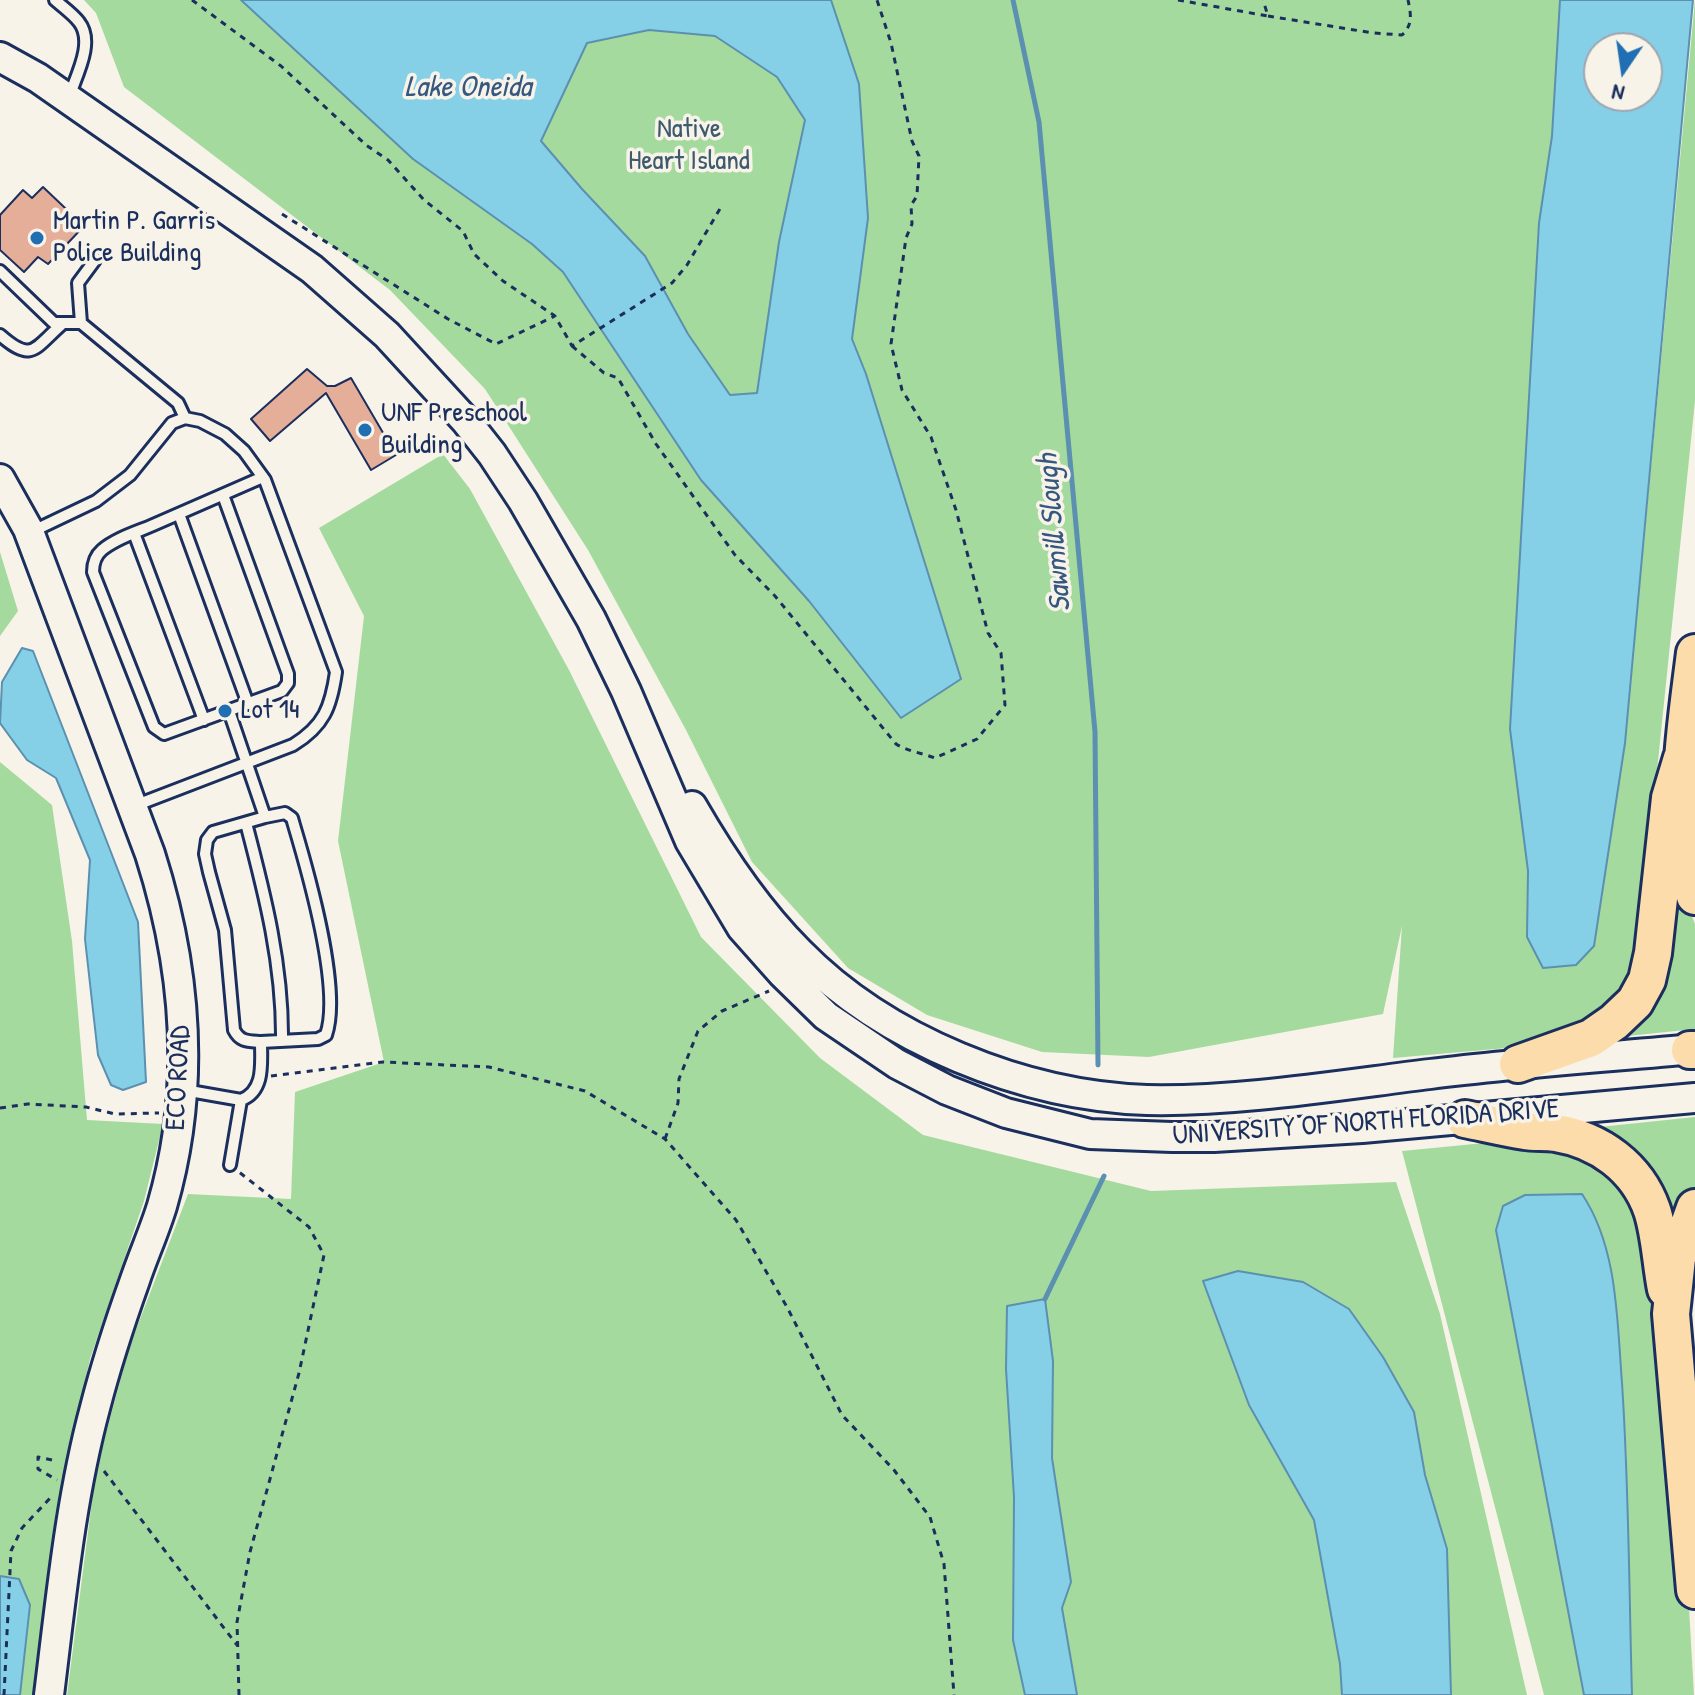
<!DOCTYPE html>
<html>
<head>
<meta charset="utf-8">
<style>
	body { margin:0 }
	#map { position:relative; width:1695px; height:1695px; overflow:hidden; background:#f7f3e8; font-family:"Patrick Hand",sans-serif }
	canvas { display:block }
	.north { position:absolute; left:1583px; top:32px; width:80px; height:80px; box-sizing:border-box; background:#f7f3e8; border:2px solid #9fa5b1; border-radius:50%; rotate:193deg; font-size:22px; font-weight:700; line-height:32px; text-align:center; color:#1b2f5e }
	.north::after { content:''; display:block; margin:auto; width:28px; height:36px; background:#1f6fb2; clip-path:polygon(50% 0,100% 100%,50% 72%,0 100%) }
</style>
</head>
<body>
<div id="map">
<canvas width="1695" height="1695"></canvas>
<div class="north">N</div>
</div>
<script>
const ctx = document.querySelector('canvas').getContext('2d');
ctx.lineJoin = 'round';
function paint(path, color) { ctx.fillStyle = color; ctx.fill(path, 'evenodd'); }
function trace(path, color, width, dash) { ctx.strokeStyle = color; ctx.lineWidth = width; ctx.lineCap = dash ? 'butt' : 'round'; ctx.setLineDash(dash || []); ctx.stroke(path); }
function write(font, color, halo, rows, align = 'center') {
  ctx.font = font + ' "Patrick Hand",sans-serif'; ctx.lineWidth = 7; ctx.setLineDash([]); ctx.textBaseline = 'middle'; ctx.strokeStyle = halo; ctx.fillStyle = color; for (const [text, x, y, turn = 0] of rows) {
    ctx.save(); ctx.translate(x, y); ctx.rotate((+turn || 0) * Math.PI / 180); ctx.textAlign = isNaN(turn) ? turn : align; if (halo) ctx.strokeText(text, 0, 0); ctx.fillText(text, 0, 0); ctx.restore();
  }
}
const green = new Path2D(`
	M84 0H241L413 159 532 244 563 272 701 480 809 601 901 718 961 679 866 374 852 339 868 218 859 84 831 0H1560L1552 136 1539 223 1510 729 1528 871 1527 937 1576 965 1594 946 1625 743 1695 0V401L1634 995 1552 1044 1393 1058 1402 926 1383 1014 1149 1057 1042 1052 927 1015 848 968 752 862 686 730 588 550 485 389 390 290 124 87 96 13Z
	M649 30 715 35 777 77 805 120 779 242 758 393 730 395 582 189 541 141 587 43Z
	M443 454 470 489 569 670 701 937 820 1058 923 1135 1151 1191 1396 1182 1440 1314 1527 1695H1451L1447 1549 1425 1475 1414 1412 1383 1357 1349 1309 1303 1282 1249 1405 1314 1520 1340 1664 1342 1695H1077L1062 1608 1071 1582 1052 1458 1053 1361 1045 1299 1007 1307 1006 1369 1014 1497 1013 1640 1025 1695H67L96 1470 129 1348 188 1194 291 1199 295 1092 384 1062 338 841 364 616 319 528Z
	M0 552 18 611 0 636Z
	M0 762 52 805 72 941 87 1120 163 1124 144 1201 90 1359 57 1510 34 1695H0Z
	M1673 868 1695 924V1029L1618 1037Z
	M1695 1117V1188L1672 1244 1590 1128Z
	M1536 1138 1585 1147 1648 1216 1685 1538 1694 1695H1632L1626 1442 1615 1297 1496 1230 1584 1695H1544L1402 1151Z`);
const water = new Path2D(`
	M241 0H831L859 84 868 218 852 339 866 374 961 679 901 718 809 601 701 480 563 272 532 244 413 159ZM649 30 715 36 777 77 805 120 779 242 757 393 730 395 688 334 645 256 582 189 541 141 587 43Z
	M1560 0H1693L1625 743 1594 946 1576 965 1543 968 1527 937 1528 871 1510 729 1539 223 1552 136ZM1599 48H1647V96H1599Z
	M22 648 33 651 138 922 146 1082 123 1090 111 1085 98 1055 85 939 90 860 56 778 27 760 0 723 2 682Z
	M1582 1194C1618 1248 1617 1320 1622 1383 1629 1487 1629 1591 1632 1695H1584L1496 1230 1503 1206 1525 1195Z
	M1238 1271 1303 1282 1349 1309 1383 1357 1414 1412 1425 1475 1447 1549 1451 1695H1342L1340 1664 1314 1520 1249 1405 1203 1281Z
	M1045 1299 1053 1361 1052 1458 1071 1582 1062 1608 1077 1695H1025L1013 1640 1014 1497 1006 1369 1007 1306Z
	M0 1576 19 1579 30 1605 20 1695H0Z`);
const stream = new Path2D(`
	M1013 0 1039 122 1095 732 1098 1065
	M1045 1299 1104 1176`);
const building = new Path2D(`
	M43 187 84 226 48 264 38 257 24 272 0 250V215L23 190 32 198Z
	M307 369 327 386H335L351 378 396 455 371 470 326 393 270 441 251 419Z`);
const path = new Path2D(`
	M192 0 281 66 366 145 388 160 424 200 463 231 474 254 503 281 555 316 572 346 672 283 687 265 721 207
	M1178 0 1268 16 1263 0
	M1268 16 1373 33 1402 35C1413 25 1411 14 1408 0
	M282 214 448 319 496 344 555 316
	M572 346 604 373 618 378 656 444 735 555 775 596 896 744C907 751 922 753 935 758L977 739 1005 705 1001 653 988 633 956 510 931 437 902 390 891 344 906 238 912 224 911 205 917 196 919 156 912 141 891 43 877 0
	M271 1076 383 1062 489 1067 585 1091 665 1139 736 1220 787 1307 842 1415 894 1470 930 1517 944 1564 954 1695
	M0 1108 28 1104 86 1107 115 1114 159 1113
	M665 1139 678 1103 679 1079 698 1031 722 1011 769 991
	M52 1460 38 1457V1469L57 1480
	M104 1471 237 1645
	M4 1695 11 1551 22 1528 53 1495
	M239 1695 237 1622 250 1552 299 1373 324 1255 309 1227 239 1172`);
const lane = new Path2D(`
	M55 0C63 7 73 14 79 22 95 42 76 76 69 97
	M95 260 78 283 81 323 178 403 185 418
	M0 271 54 323H81
	M0 335C32 363 34 349 61 325
	M223 495 288 674V683L282 691 164 734 154 727 93 572C93 564 95 556 102 550 116 538 137 532 153 525 190 509 226 493 263 477
	M179 514 248 704
	M31 532 96 501 130 475 172 423 185 418 200 421 225 434 244 451 265 480 336 672C331 707 324 726 293 745L134 806
	M134 533 204 720
	M246 823C265 895 283 966 282 1041
	M261 1042 318 1039 326 1035C342 989 308 872 294 825L292 818 285 813 265 817
	M184 1090 241 1100C265 1091 261 1063 261 1042 248 1041 240 1042 234 1030L225 930 209 872 205 854 207 840 213 832 265 817 229 711
	M230 1165 241 1100`);
const secondary = new Path2D(`
	M0 57 38 78 312 269 387 335 466 421 492 454 523 501 591 619 626 691 690 841 742 928 782 973 826 1016 897 1064 947 1090 1006 1113 1090 1134 1172 1137H1214L1362 1128 1695 1098
	M0 479 28 529 150 854C187 970 196 1089 162 1206 154 1232 143 1256 135 1280 120 1322 106 1365 95 1408 70 1501 61 1599 49 1695
	M692 806C722 858 756 909 799 952 885 1040 1024 1096 1147 1100 1237 1102 1340 1085 1430 1074 1518 1063 1607 1057 1695 1049`);
const highway = new Path2D(`
	M1695 653C1685 734 1670 817 1695 896
	M1690 1050H1695
	M1518 1064 1591 1038 1614 1022 1635 1002 1647 980 1653 953 1670 798 1682 758
	M1465 1119C1485 1123 1505 1128 1525 1131 1535 1133 1546 1131 1556 1133 1599 1140 1637 1167 1652 1210 1660 1234 1661 1264 1666 1289
	M1695 1208 1677 1258 1671 1314 1695 1590`);
const markers = [
	[37,238,8,"#1f6fb2"],
	[365,430,8,"#1f6fb2"],
	[225,711,8,"#1f6fb2"]
];
const parkNames = [
	["Native",689,130],
	["Heart Island",689,162]
];
const poiNames = [
	["Martin P. Garris",53,222],
	["Police Building",53,254],
	["UNF Preschool",381,414],
	["Building",381,446],
	["Lot 14",241,711]
];
const streetNames = [
	["ECO ROAD",179,1078,-87],
	["UNIVERSITY OF NORTH FLORIDA DRIVE",1366,1123,-4]
];
const waterNames = [
	["Lake Oneida",468,88],
	["Sawmill Slough",1055,533,-95]
];
paint(green, '#a5da9e');
paint(water, '#86d0e7');
trace(water, '#5b90b0', 2);
trace(stream, '#5b90b0', 5);
paint(building, '#e4ae98');
trace(building, '#1b2f5e', 2);
trace(lane, '#1b2f5e', 16);
trace(secondary, '#1b2f5e', 34);
trace(highway, '#1b2f5e', 42);
trace(path, '#1b2f5e', 3, [6, 6]);
trace(lane, '#f7f3e8', 10);
trace(secondary, '#f7f3e8', 28);
trace(highway, '#fddcac', 36);
for (const [x, y, r, color] of markers) { const dot = new Path2D(); dot.arc(x, y, r, 0, 2 * Math.PI); ctx.fillStyle = color; ctx.fill(dot); trace(dot, '#f7f3e8', 3); }
write('28px', '#3e5a6e', '#f7f3e8', parkNames);
write('28px', '#1b2f5e', '#f7f3e8', poiNames, 'left');
write('28px', '#1b2f5e', '#f7f3e8', streetNames);
write('italic 30px', '#365780', '#f7f3e8', waterNames);
</script>
</body>
</html>
